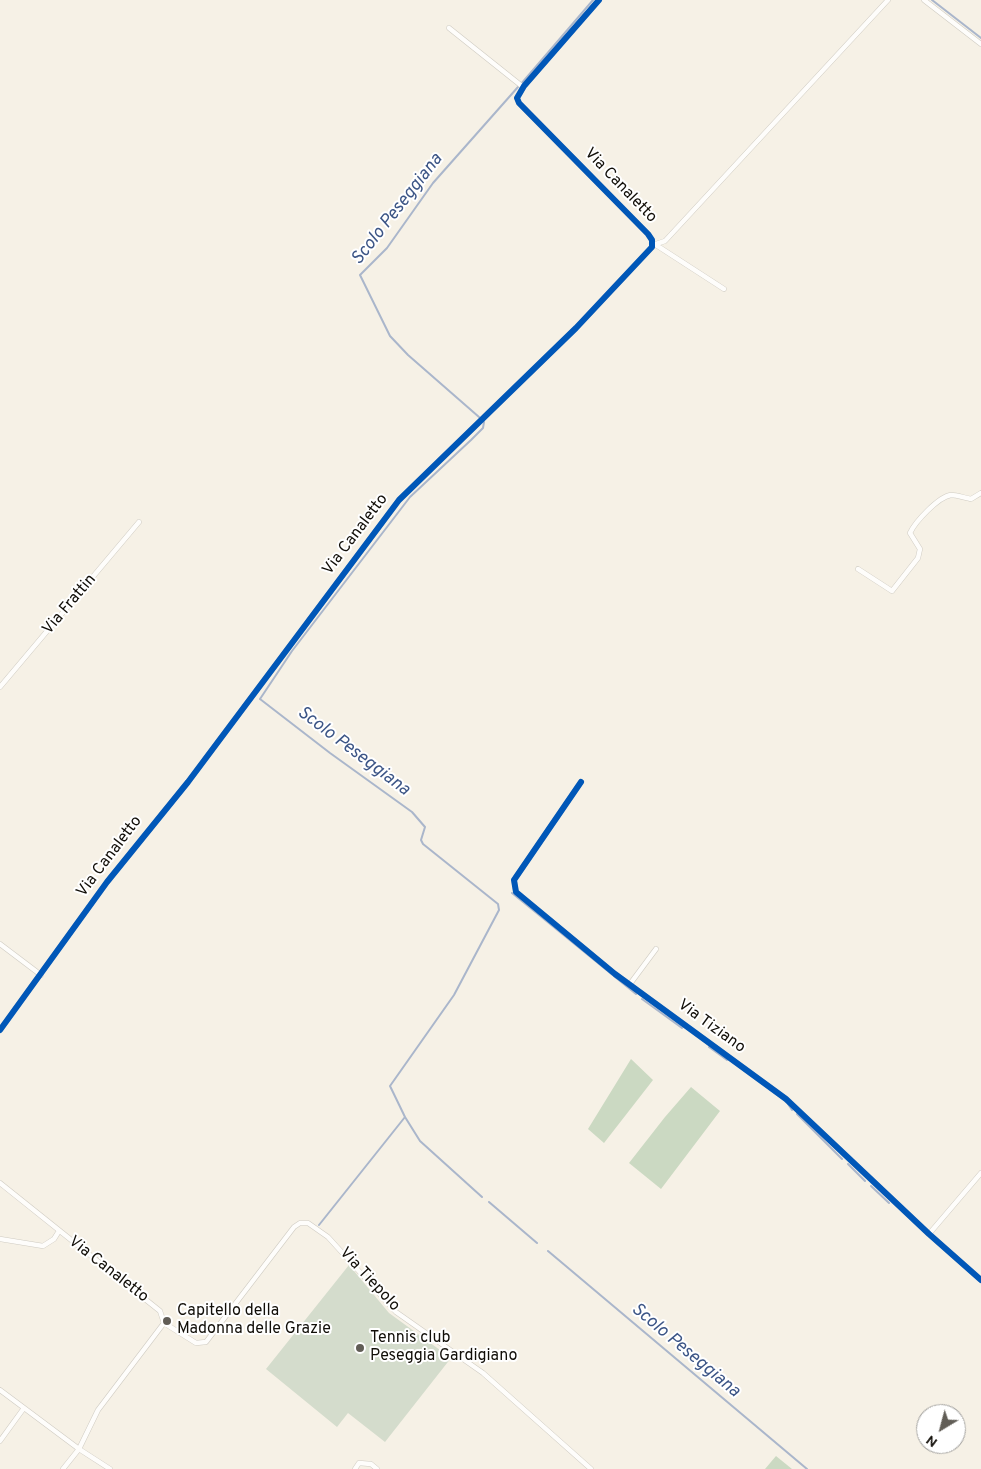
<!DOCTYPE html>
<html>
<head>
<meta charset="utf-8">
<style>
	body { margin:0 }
	#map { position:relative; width:981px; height:1469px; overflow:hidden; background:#f6f1e6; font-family:Overpass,sans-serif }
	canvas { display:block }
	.north { position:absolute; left:916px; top:1404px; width:50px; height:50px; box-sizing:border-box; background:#fff; border:1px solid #a09f9c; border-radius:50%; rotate:217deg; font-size:14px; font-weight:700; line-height:20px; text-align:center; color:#110e08 }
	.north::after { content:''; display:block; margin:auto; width:18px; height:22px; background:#615d56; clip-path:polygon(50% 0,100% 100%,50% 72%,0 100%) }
</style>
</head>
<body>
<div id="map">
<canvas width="981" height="1469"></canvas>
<div class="north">N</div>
</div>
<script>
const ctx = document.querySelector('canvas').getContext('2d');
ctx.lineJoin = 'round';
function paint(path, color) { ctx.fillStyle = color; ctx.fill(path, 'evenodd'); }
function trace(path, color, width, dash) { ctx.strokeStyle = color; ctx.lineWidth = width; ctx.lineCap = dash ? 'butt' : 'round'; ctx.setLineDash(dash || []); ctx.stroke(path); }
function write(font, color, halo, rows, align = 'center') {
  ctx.font = font + ' Overpass,sans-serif'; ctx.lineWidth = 4; ctx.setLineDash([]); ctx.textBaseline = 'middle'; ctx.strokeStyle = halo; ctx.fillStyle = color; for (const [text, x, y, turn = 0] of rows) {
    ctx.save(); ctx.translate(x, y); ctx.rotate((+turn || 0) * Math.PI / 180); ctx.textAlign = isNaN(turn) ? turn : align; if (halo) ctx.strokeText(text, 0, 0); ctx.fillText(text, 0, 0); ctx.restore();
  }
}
const green = new Path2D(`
	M349 1265 389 1313 451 1358 385 1442 348 1413 337 1427 266 1369Z`);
const forest = new Path2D(`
	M631 1059 653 1080 604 1143 588 1129Z
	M691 1087 720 1111 661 1189 629 1163 665 1117Z
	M776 1456 792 1469H765Z`);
const stream = new Path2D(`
	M932 0 981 38
	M521 84 593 0
	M479 417 408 355 390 336 360 275 387 248 433 183 518 87
	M512 893 636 994
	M642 999 682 1028
	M709 1047 727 1060
	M788 1104 792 1110
	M797 1114 842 1159
	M405 1117 420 1141 482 1197
	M848 1164 865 1181
	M871 1186 889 1203
	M489 1202 537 1243
	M319 1225 405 1117 390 1086 454 995 499 910 498 904 423 844 421 840 425 827 412 812 330 753 260 699 292 651 410 497 471 440 483 428 484 422
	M548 1251 807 1469`);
const minor = new Path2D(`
	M924 0 981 44
	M449 28 523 87
	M653 245 665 241 888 0
	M656 245 724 289
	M858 569 892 591 918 558 920 549 910 533C915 522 938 497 951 495 957 495 965 498 971 499L981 493
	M0 687 139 522
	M581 782 514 880 516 892 615 974 786 1099 929 1234 981 1280
	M0 944 41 975
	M630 984 656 949
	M0 1030 107 882 188 782 399 500 576 328 652 247V240L648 234 519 103 517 98 524 86 599 0
	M0 1183 160 1311 164 1323
	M929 1234 981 1173
	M0 1239 43 1246 54 1239 59 1231
	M164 1323 196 1343 206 1342 294 1227 300 1223H308L328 1237 396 1312 483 1373 591 1469
	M0 1390 79 1449 110 1469
	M0 1441 24 1408
	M63 1469 79 1449 98 1410 164 1323
	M355 1469 359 1463 371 1464 377 1469`);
const cycleway = new Path2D(`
	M581 782 514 880 516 892 615 974 786 1099 929 1234 981 1280
	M0 1030 107 882 188 782 399 500 576 328 652 247V240L648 234 519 103 517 98 524 86 599 0`);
const markers = [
	[167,1321,5,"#615d56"],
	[360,1348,5,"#615d56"]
];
const streetNames = [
	["Via Canaletto",620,186,46],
	["Via Canaletto",356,535,-53],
	["Via Frattin",70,605,-50],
	["Via Canaletto",110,857,-53],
	["Via Tiziano",711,1027,36],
	["Via Canaletto",108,1270,38],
	["Via Tiepolo",369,1280,47]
];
const poiNames = [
	["Capitello della",177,1312],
	["Madonna delle Grazie",177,1330],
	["Tennis club",370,1339],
	["Peseggia Gardigiano",370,1357]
];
const waterNames = [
	["Scolo Peseggiana",398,210,-52],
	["Scolo Peseggiana",353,752,37],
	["Scolo Peseggiana",685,1351,40]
];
paint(green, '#d4dccc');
paint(forest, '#cbd9c2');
trace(stream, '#aab6cb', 2);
trace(minor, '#cfcbc2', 5.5);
trace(minor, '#fefdfb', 4.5);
trace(cycleway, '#0057b8', 6);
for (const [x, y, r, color] of markers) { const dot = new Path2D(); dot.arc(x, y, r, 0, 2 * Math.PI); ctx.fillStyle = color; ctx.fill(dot); trace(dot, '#fff', 2); }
write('16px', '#110e08', '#fff', streetNames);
write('16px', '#110e08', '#fff', poiNames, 'left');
write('italic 18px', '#3c5586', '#fff', waterNames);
</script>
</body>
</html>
